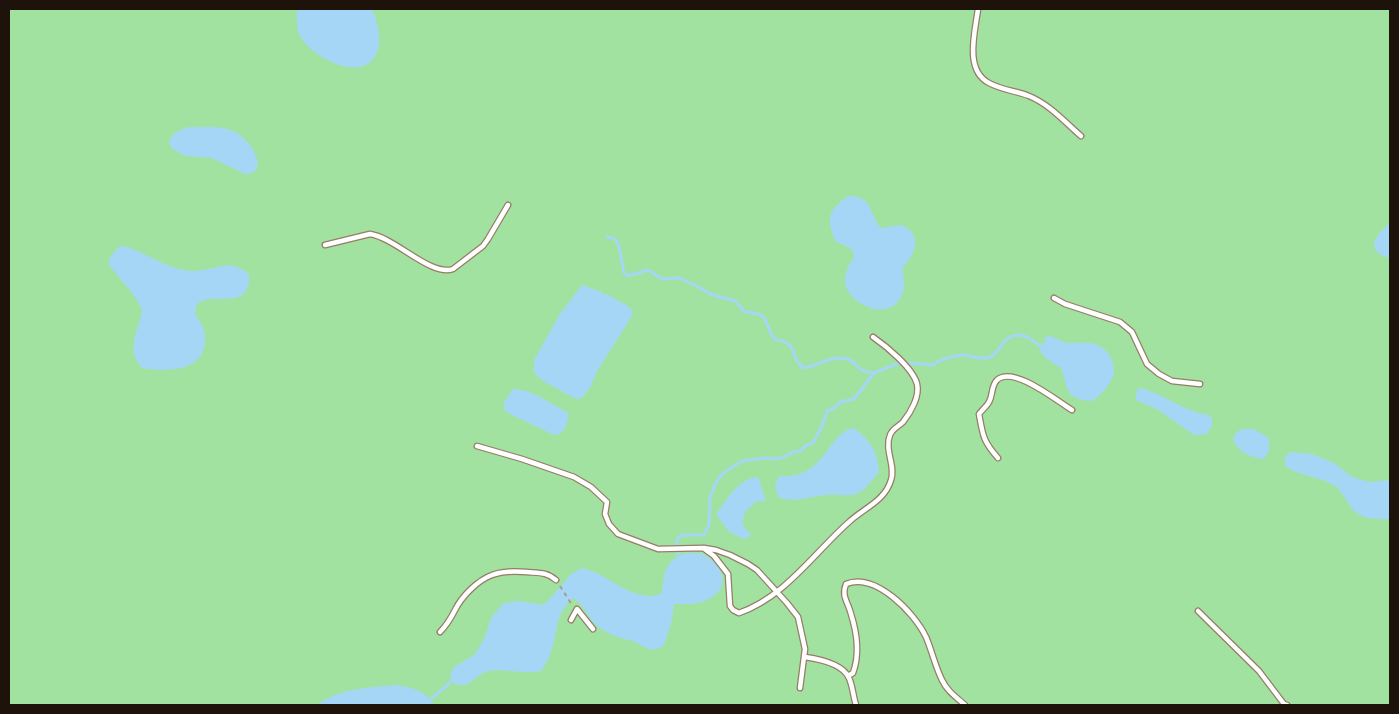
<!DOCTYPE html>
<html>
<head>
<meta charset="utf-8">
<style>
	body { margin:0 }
	#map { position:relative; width:1399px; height:714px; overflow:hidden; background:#fff2e9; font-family:Mulish,sans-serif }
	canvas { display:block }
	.frame { position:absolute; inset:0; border:10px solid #1d130b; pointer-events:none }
</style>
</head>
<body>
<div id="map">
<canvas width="1399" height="714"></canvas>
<div class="frame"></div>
</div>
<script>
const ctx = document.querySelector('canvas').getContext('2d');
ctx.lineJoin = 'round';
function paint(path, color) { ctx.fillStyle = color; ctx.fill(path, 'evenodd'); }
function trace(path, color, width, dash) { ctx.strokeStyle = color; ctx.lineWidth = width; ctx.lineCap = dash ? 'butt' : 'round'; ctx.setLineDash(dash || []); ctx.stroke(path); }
const green = new Path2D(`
	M9 9H1390V705H9Z`);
const water = new Path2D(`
	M297 9H372C392 55 369 84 322 57 314 52 305 45 300 36 296 27 297 18 297 9Z
	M189 127C204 127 221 125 235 132 250 139 272 173 245 174L212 158 186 156 172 149 169 142C172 132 180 130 189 127Z
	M848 196C873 195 869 214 881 228L901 225C923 234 916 253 903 267 902 278 907 285 901 297 887 324 846 302 845 282 845 273 849 264 854 257L852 249 835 241C827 218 827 211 848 196Z
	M1390 222V258C1385 257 1379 255 1376 250 1369 240 1384 230 1390 222Z
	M124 246C147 253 168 270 193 271 216 271 228 257 249 274 251 313 215 290 197 304L195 314C202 324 208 334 204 347 203 350 202 355 199 358 188 372 158 371 142 368 124 347 140 331 142 309L133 294 109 265V259L117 248Z
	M582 285 602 292 604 295 607 294 631 308 632 316 597 371 591 386 582 398 576 399 543 381 534 373V360L560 314Z
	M1049 335C1055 338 1061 341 1067 343 1075 344 1082 342 1090 343 1104 345 1113 356 1114 370 1114 382 1102 394 1092 401 1064 398 1069 391 1061 368 1053 362 1039 357 1040 346L1047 340H1043Z
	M1141 388C1165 395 1183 411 1209 415L1212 419V426L1207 434 1194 435 1157 409 1136 400V393L1138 389Z
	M513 389C532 389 551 404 567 412L569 416C566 424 565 435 554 435L508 413 504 409V402Z
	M854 428C870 440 878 452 879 472 873 479 865 491 856 494 847 497 835 494 825 495 809 497 795 503 778 497L775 485 779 476C828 479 826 432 854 428Z
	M1241 429H1254L1269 438V452L1263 459C1249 457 1238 452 1233 439L1236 433Z
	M1292 452 1312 454 1334 463 1352 477 1369 482 1390 480V519C1377 519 1360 520 1351 507 1345 499 1341 489 1332 484 1317 476 1299 476 1285 466V459L1287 454Z
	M758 477 766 501H757L745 512 742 523 747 531 752 534 745 539 729 532 716 514C727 500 737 479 758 477Z
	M686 553C691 553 697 553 702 554 722 563 733 587 709 599 698 605 686 604 674 604L671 624 664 645C660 648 655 651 649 649 645 648 640 644 635 642 621 638 608 635 596 625 587 617 584 604 573 598 553 615 559 635 549 657 547 661 544 666 541 671 524 675 507 668 490 671 474 673 473 689 455 684L450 676 453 668 475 654 484 639 492 616 504 603 519 601 542 605 549 600 571 574 582 568C587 570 592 571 597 573 614 582 642 604 662 593 664 573 665 560 686 553Z
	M395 685C411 687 426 691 434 705H317C339 688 368 688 395 685Z`);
const stream = new Path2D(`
	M607 237 615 239 619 246 624 273 628 276 648 270 662 279 679 278 695 285 710 294 735 301 745 312 759 314 764 317 772 336 776 340 783 341 791 346 797 361 803 368C819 366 833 353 850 360 855 362 857 368 862 370 865 372 870 372 874 373
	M909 363 933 365C940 359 953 356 963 355 972 355 980 361 990 357 1002 352 1001 335 1020 335 1026 335 1035 342 1040 346
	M677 546V539L682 535H704L709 525 710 498 715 484 723 473 742 461 764 458 776 459 787 456 793 452 801 451 805 446 813 443 823 424 827 411 835 408 840 402 854 399 874 373 899 363
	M678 552V556
	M431 699 453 680`);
const path = new Path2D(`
	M560 586 572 605`);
const lane = new Path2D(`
	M978 9C975 32 964 70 989 83 1002 90 1016 91 1029 96 1049 104 1065 122 1081 136
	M325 245 370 234C396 238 431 277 453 269L483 246 488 239 508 205
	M1054 298 1065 304 1120 322 1132 332 1147 364 1159 374 1172 381 1200 384
	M477 446 522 459 574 477 591 487 607 502 605 514 609 524 618 534 658 549 703 548 714 556 728 574 730 606 733 610 739 613C785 597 814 553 849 522 864 508 885 501 891 480 896 466 884 450 890 435 892 429 899 426 903 422 911 412 920 396 917 384 913 368 886 346 873 337
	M998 458C983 441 983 436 979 414 982 410 987 406 989 402 993 395 991 386 997 380 1013 365 1057 401 1072 410
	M704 548 716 550 730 555 748 564 757 570 787 603 798 617 805 649 800 688
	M1198 611 1259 671 1284 704 1287 705
	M571 620 577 609 593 629
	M440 632C447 625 451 618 455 610 462 596 478 580 492 575 502 571 516 571 527 572 539 573 547 572 556 580
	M805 657C819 659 843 664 849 678 853 687 853 696 856 705
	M848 676 853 673C860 654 857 633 851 614 848 602 841 596 846 584 875 572 914 612 926 637 932 651 935 666 942 680 947 691 956 697 965 705`);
paint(green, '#a2e2a1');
paint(water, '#a6d6f6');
trace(stream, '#a6d6f6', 3);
trace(lane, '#977c67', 7);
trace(path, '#a89d94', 2, [4, 4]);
trace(lane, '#fff', 4.5);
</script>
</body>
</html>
